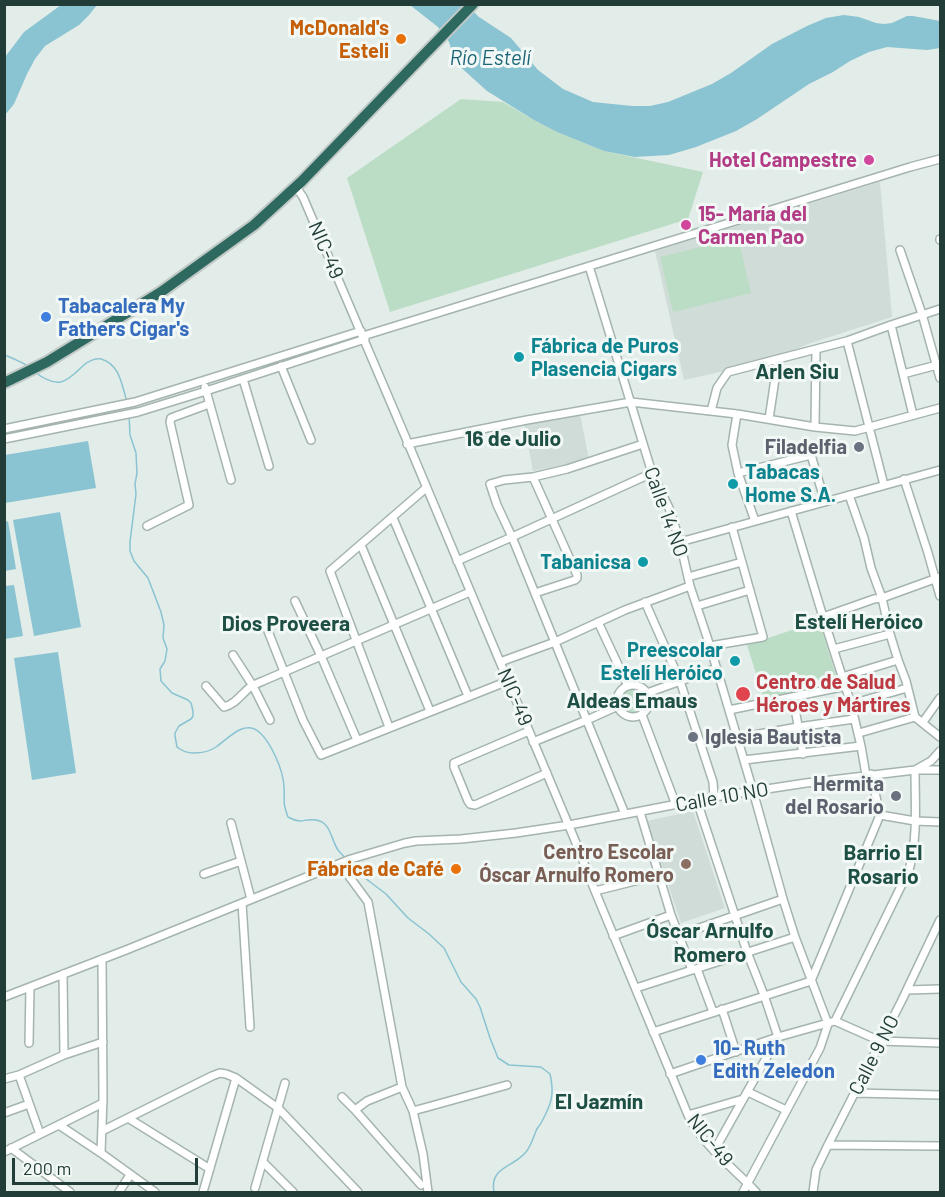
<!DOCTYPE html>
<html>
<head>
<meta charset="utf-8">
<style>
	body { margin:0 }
	#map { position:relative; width:945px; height:1197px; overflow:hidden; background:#e2ece8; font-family:Barlow,sans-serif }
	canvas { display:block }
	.frame { position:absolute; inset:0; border:6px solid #223d37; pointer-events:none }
	.scale { position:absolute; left:12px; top:1158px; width:186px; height:27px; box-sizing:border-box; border:3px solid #223d37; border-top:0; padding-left:8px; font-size:18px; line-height:21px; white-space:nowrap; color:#223d37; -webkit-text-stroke:4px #f2f8f6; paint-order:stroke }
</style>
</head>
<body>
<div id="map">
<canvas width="945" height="1197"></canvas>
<div class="frame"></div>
<div class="scale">200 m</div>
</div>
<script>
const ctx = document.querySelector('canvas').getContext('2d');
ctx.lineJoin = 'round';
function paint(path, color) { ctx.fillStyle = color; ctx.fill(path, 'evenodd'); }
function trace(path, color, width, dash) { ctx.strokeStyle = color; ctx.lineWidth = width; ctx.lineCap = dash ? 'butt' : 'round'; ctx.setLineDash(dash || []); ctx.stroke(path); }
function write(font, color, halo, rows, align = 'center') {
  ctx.font = font + ' Barlow,sans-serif'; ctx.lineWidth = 6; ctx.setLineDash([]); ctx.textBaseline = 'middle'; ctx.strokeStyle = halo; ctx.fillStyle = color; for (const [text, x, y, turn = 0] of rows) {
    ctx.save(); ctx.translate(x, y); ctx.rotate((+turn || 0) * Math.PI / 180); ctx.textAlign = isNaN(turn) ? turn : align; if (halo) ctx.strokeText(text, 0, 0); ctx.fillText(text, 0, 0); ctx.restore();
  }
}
const built = new Path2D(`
	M880 182 892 317 811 343 786 353 720 372 684 380 655 251Z
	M580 414 589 460 533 471 524 424Z
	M693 811 725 908 681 923 647 821Z`);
const green = new Path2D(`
	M461 99 503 102 534 120 557 132 604 151 703 172 688 219 390 312 347 178Z
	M738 238 751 293 673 312 660 257Z
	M819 621 839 685 765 702 747 645Z
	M621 701a13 13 0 1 1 26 0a13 13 0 1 1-26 0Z`);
const water = new Path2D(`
	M61 5H97L89 15 79 25 45 46 35 59 27 74 14 104 5 115V57L24 32Z
	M410 5H467L479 17 511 38 538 70 563 89 593 102 632 106H650L668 102 712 84 731 73 772 44 807 26 826 18 844 15 859 17 876 23 884 24 892 23 907 16H913L940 21V48L927 50 887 47 869 52 850 61 833 72 809 84 757 119 736 131 696 147 669 155 635 157 604 151 557 132 534 120 487 91 455 62 449 42 438 27Z
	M88 441 96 488 5 503V455Z
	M60 512 81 627 34 636 13 520Z
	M8 521 16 569 5 571V522Z
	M14 585 23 636 5 639V586Z
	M58 652 76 773 32 780 14 658Z`);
const stream = new Path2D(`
	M4 355C10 357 26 364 29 367
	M35 372C41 377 53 384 61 382 71 379 77 371 84 365 88 361 96 358 101 359 120 364 122 386 127 402
	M129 415 130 435 136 453 137 473 135 484 136 494 130 542V551L134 561 148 578 161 612 164 625 163 638 167 649 165 661 160 669 161 681 172 693 188 700 191 703 193 711V716L191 719 179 726 175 733V736L177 747C182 751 187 753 194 753 202 753 209 752 216 747 228 739 244 719 259 732 271 742 283 770 284 786 285 800 282 802 288 817 304 825 302 818 316 820 331 822 331 840 338 850 340 853 343 855 345 858
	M350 863 361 875 386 894 408 918 429 934 444 948 461 982 476 999 480 1007 490 1038 498 1058 509 1065 541 1067 550 1074C555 1095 551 1105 541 1123 539 1127 537 1127 536 1131 533 1138 531 1146 526 1152 513 1168 489 1167 494 1192`);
const minor = new Path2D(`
	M296 187 303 197C395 410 484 624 574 838L595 891 688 1115C703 1146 733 1167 756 1192
	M940 239V240
	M900 250 922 314 940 378
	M589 266 652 473 669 508 680 542 690 586 710 646 753 791 783 899 795 937 828 1024 820 1048 743 1192
	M891 325 913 415
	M363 336 910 167 940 159
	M847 341 884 485
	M281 366 311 440
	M903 374 937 365
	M243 379 269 466
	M205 387 231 480
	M711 411 717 388 728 372 847 341 891 325 940 309
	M737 414 732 445 738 473 755 521
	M769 419 778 359
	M815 427 816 350
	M4 429 135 402 361 331
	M4 439 138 412 206 391 365 339
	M407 444 527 420 631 402 737 414 815 427 855 431 940 408
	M738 473 811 455 825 502
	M533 477 577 575V578L575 580 535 593
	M904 479 928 553 940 596
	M849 495 864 538 871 568 882 598 890 634 898 660 906 681 915 717 859 733
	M791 511 823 617 851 704 861 746 866 775
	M393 518 468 696
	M147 526 189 505 170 422 171 418 209 404
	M680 542 940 470
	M361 545 430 711
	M457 561 512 537 652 473
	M688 577 742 562
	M295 601 321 656 357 740
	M645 602 680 681 713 782 714 797
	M697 606 750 590
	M823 617 874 599 882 598 940 577
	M598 622 628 686
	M266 626 303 720 321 755 508 681
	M710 646 763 637 732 527
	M834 649 890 634
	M233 655 253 686 270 720
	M500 662 555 642 625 610 690 586
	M842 677 898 660
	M617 701a16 16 0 1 1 32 0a16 16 0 1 1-32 0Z
	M206 686 224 707C235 704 240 696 249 688 253 685 258 683 263 681L470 592
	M647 693 717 668
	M793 697 803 754
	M851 704 907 688
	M729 710 846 686
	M642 715 676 805
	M915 717 940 737
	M923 722 940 698
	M389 727 330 571 426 488
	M529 731 454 763V767L468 801 470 804 475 805 547 773
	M737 738 798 727 854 719
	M533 742 587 720 618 706
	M744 760 861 746
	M917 770H940
	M697 801 747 952 764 995 778 1037 714 1151
	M640 812 671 915 692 970
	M625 814 512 537 497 505 490 484 504 480 533 477 567 469 643 444
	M880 815 915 821 940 822
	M231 823 251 899
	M340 864 368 902 402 1087 413 1111 423 1154 428 1192
	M204 874 241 861
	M595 891 659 875
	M242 903 250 1027
	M679 935 783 899
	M613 936 671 915
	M697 969 713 1012
	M63 974 64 1055
	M636 988 795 937
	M907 990 940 989
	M4 997 126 950 351 859 405 843 416 841 461 839 516 833 569 825 714 797 806 783 915 770 931 761 940 751
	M722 1009 736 1052
	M835 1021 880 1041 940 1043
	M653 1032 811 981 880 815 871 774
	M29 1043 30 987
	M670 1074 778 1037 835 1021 909 870C918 837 915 804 915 770
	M19 1075 40 1134
	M4 1079 19 1075 64 1055 103 1042
	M748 1092 786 1110
	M855 1093 940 1095
	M342 1097 355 1110 421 1185
	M355 1110 367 1101 402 1087
	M413 1111 507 1085
	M4 1113 29 1104
	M688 1115 743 1099
	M128 1118 210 1169
	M59 1125 101 1153 155 1192
	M102 1131 212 1076 220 1073 226 1074 236 1078 278 1108 358 1192
	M828 1145 940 1146
	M11 1148 70 1192
	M4 1152 103 1103
	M101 1153 103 1097 102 959
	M263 1162 293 1192
	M255 1188 285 1083
	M119 1192 130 1175
	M203 1192 236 1078
	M813 1192 816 1170 828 1145 902 1000 940 920`);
const highway = new Path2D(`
	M4 383 47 362 161 292 254 225 302 181 473 4`);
const markers = [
	[401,39,6,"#e8710a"],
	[869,160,6,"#d1479c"],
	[686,225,6,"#d1479c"],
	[46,317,6,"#3f7fe0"],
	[519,357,6,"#0f9aa8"],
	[859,447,6,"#6b7280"],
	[733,484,6,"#0f9aa8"],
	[643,562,6,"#0f9aa8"],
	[735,661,6,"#0f9aa8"],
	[743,694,8,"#e0444e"],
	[693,737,6,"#6b7280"],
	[896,796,6,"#6b7280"],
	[686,864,6,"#8d6e63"],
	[456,869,6,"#e8710a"],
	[701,1060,6,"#3f7fe0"]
];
const foodNames = [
	["McDonald's",389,28],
	["Esteli",389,51],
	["Fábrica de Café",444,869]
];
const hotelNames = [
	["Hotel Campestre",857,160],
	["15- María del",698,214,"left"],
	["Carmen Pao",698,237,"left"]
];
const streetNames = [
	["NIC-49",326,250,67],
	["Calle 14 NO",666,512,70],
	["NIC-49",515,697,67],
	["Calle 10 NO",722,797,-10],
	["Calle 9 NO",874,1055,-63],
	["NIC-49",710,1140,51]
];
const shopNames = [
	["Tabacalera My",58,306],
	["Fathers Cigar's",58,329],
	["10- Ruth",713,1048],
	["Edith Zeledon",713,1071]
];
const cultureNames = [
	["Fábrica de Puros",531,346],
	["Plasencia Cigars",531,369],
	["Tabacas",745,472],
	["Home S.A.",745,495],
	["Tabanicsa",631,562,"right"],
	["Preescolar",723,650,"right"],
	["Estelí Heróico",723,673,"right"]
];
const worshipNames = [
	["Filadelfia",847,447],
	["Iglesia Bautista",705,737,"left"],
	["Hermita",884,784],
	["del Rosario",884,807]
];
const healthNames = [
	["Centro de Salud",756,682],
	["Héroes y Mártires",756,705]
];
const educationNames = [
	["Centro Escolar",674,852],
	["Óscar Arnulfo Romero",674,875]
];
const waterNames = [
	["Río Estelí",490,58]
];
const neighbourhoodNames = [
	["Arlen Siu",797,372],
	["16 de Julio",513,439],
	["Estelí Heróico",859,622],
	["Dios Proveera",286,624],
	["Aldeas Emaus",632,701],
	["Barrio El",883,853],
	["Rosario",883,877],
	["Óscar Arnulfo",710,931],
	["Romero",710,955],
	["El Jazmín",599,1102]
];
paint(built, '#d0dcd7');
paint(green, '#bbddc5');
paint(water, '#8ac3d1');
trace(stream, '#8ac3d1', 1.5);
trace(minor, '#a5b4af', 10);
trace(highway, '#c1c9c7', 14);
trace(minor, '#fff', 7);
trace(highway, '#2e695f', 10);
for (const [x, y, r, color] of markers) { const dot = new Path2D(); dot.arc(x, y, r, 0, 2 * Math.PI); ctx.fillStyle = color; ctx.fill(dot); trace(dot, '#f2f8f6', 2); }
write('bold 20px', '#c56008', '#f2f8f6', foodNames, 'right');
write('bold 20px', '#b23c85', '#f2f8f6', hotelNames, 'right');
write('20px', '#223d37', '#f2f8f6', streetNames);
write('bold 20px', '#366cbe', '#f2f8f6', shopNames, 'left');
write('bold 20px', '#0d838f', '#f2f8f6', cultureNames, 'left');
write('bold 20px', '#5b616d', '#f2f8f6', worshipNames, 'right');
write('bold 20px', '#be3a42', '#f2f8f6', healthNames, 'left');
write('bold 20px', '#785e54', '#f2f8f6', educationNames, 'right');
write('italic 21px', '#1c6578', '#f2f8f6', waterNames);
write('bold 21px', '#1e4f45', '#f2f8f6', neighbourhoodNames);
</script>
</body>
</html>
